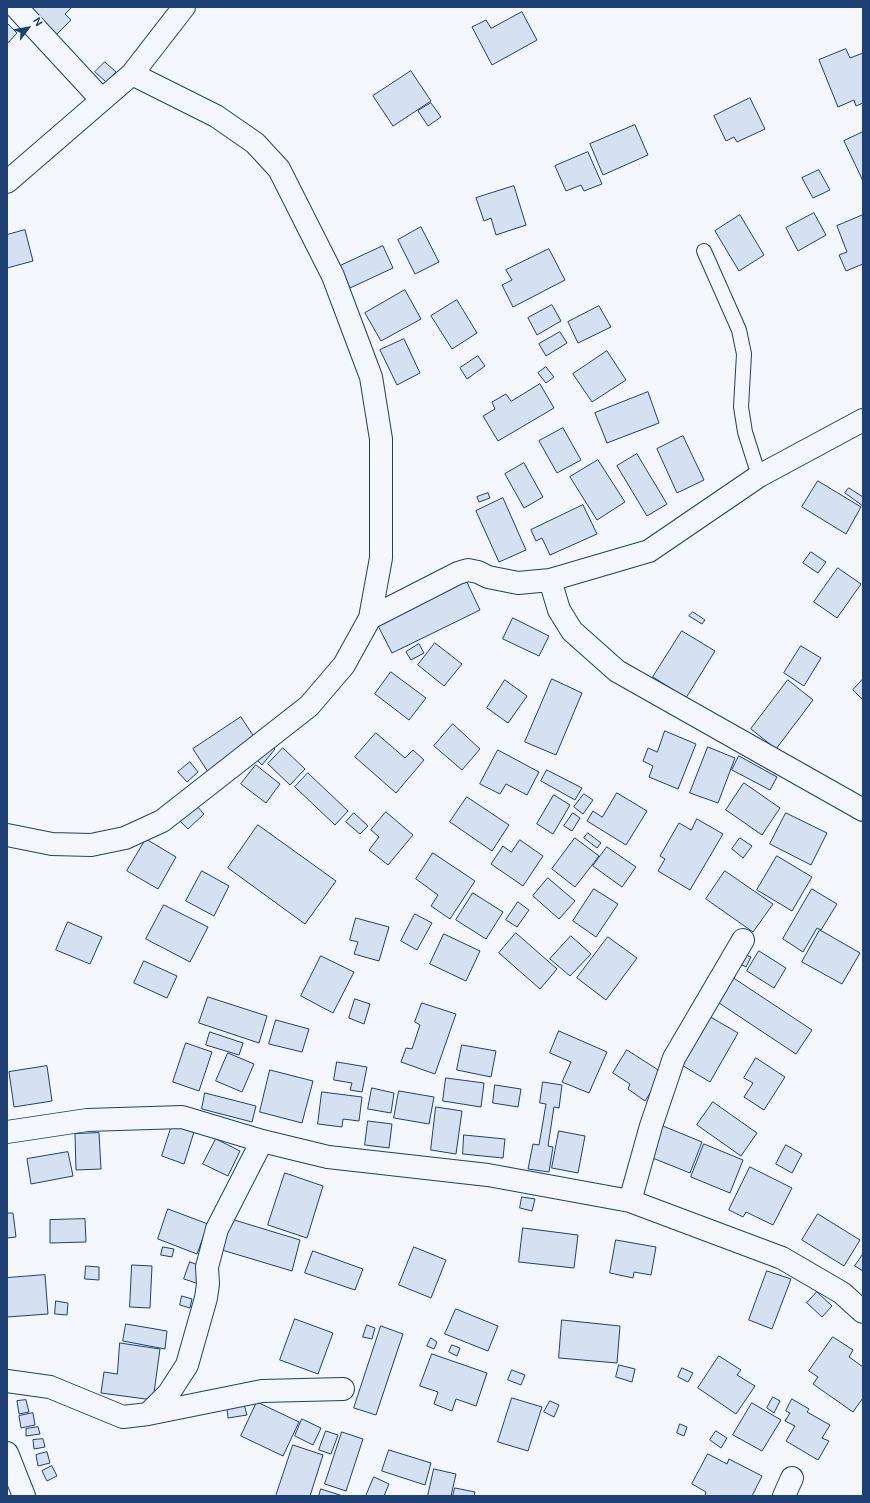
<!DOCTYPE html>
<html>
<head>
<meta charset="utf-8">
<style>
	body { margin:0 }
	#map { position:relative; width:870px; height:1503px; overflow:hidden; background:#f4f7fb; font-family:Ubuntu,sans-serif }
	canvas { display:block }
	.frame { position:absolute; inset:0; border:8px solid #1d3f73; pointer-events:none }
	.north { position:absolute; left:8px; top:8px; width:40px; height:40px; -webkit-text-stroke:3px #f4f7fb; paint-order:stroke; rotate:58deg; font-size:11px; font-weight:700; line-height:16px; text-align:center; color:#1d3f73 }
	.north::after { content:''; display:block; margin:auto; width:14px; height:18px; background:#1d3f73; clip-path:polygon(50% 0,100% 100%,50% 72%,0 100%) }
</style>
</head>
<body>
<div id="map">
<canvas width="870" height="1503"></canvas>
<div class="frame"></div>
<div class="north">N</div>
</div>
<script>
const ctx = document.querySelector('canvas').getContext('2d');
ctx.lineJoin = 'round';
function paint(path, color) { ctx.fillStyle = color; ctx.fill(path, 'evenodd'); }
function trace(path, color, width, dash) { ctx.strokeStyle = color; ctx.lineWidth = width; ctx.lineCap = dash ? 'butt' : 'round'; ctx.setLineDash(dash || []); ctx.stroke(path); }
const building = new Path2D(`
	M29 7H72L65 14 71 20 56 35Z
	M522 12 537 40 492 65 472 27 486 20 491 28Z
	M7 23 17 33 7 44Z
	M846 49 850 58 863 53V103L856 106 854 100 838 107 819 60Z
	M105 62 116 72 106 82 95 72Z
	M411 71 431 101 393 126 373 96Z
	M750 98 765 129 737 142 734 137 726 141 714 116Z
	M431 103 441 117 428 126 418 111Z
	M635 125 648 155 603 175 590 144Z
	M863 132V181L844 141Z
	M588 152 602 184 584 191 581 185 566 191 555 166Z
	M819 170 830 190 813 198 802 178Z
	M514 186 526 225 496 235 491 218 484 221 476 198Z
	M814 213 826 235 798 251 786 228Z
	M740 215 764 255 739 271 715 231Z
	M863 215V264L846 271 839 255 847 252 837 226Z
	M421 227 439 262 415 274 398 240Z
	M25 230 33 261 7 268V235Z
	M383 246 393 268 350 288 340 266Z
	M549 249 565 280 513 307 502 285 512 280 506 270Z
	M405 290 421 319 381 341 365 313Z
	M457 300 477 333 452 349 431 316Z
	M552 305 561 321 537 335 528 318Z
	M599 306 611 327 578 343 568 322Z
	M560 332 567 343 546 356 539 344Z
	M404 339 420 373 397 385 380 350Z
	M607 351 626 380 592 402 573 374Z
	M478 356 485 366 467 379 460 368Z
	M546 367 554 377 546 383 538 373Z
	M540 384 554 408 498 441 483 416 495 409 492 402 506 394 511 401Z
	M648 392 659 423 607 443 595 413Z
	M563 428 581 460 557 473 539 441Z
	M683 436 704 480 677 493 657 449Z
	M637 454 667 504 647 516 617 466Z
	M598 460 625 502 597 520 570 477Z
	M524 463 543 497 524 508 505 474Z
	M818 481 861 507 846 534 802 507Z
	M849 488 863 497V506L845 493Z
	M488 493 490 498 479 502 477 497Z
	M503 498 526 550 499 562 476 511Z
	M583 505 597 534 550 555 542 538 536 541 531 530Z
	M811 552 826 562 818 573 803 563Z
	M838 568 861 584 837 618 814 602Z
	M465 578 480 610 392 653 376 622Z
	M693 612 705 620 702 624 689 616Z
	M513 618 549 636 539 656 503 639Z
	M682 631 715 651 686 698 653 677Z
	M435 643 462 664 444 686 418 665Z
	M419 644 424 653 411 660 406 652Z
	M801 646 821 658 804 686 784 673Z
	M391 672 426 698 409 720 375 694Z
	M552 679 582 693 556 755 525 742Z
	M863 679V698L862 699 853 690Z
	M505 680 527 696 508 723 487 708Z
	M788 680 813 700 776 749 751 729Z
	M241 717 258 743 210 775 193 749Z
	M453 724 480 749 462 770 434 746Z
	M665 731 696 744 678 789 649 777 653 766 643 761 648 748 657 752Z
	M376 733 405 758 413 750 424 760 396 793 355 757Z
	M268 742 275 749 262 765 254 757Z
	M708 747 735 758 718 803 690 793Z
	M283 748 305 769 290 785 268 764Z
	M498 750 539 772 527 795 506 784 500 794 480 784Z
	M739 756 777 777 770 790 732 770Z
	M190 762 198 772 187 782 178 772Z
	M256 765 280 784 266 803 241 784Z
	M547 770 582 788 575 800 541 781Z
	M308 773 348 811 335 825 295 787Z
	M744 783 780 808 762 835 726 810Z
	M617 793 647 811 626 845 587 821 593 811 602 817Z
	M584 794 593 800 583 814 574 807Z
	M554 795 570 805 553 834 537 824Z
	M467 797 509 825 492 851 450 822Z
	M195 804 204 814 188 829 178 819Z
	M386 812 413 835 388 865 369 850 379 837 371 830Z
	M354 813 368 826 360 834 346 822Z
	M573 813 580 818 572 831 564 826Z
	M786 813 827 833 811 865 770 844Z
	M697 819 723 834 690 890 658 871 665 859 660 856 679 823 691 830Z
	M258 825 336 881 305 924 228 868Z
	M588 833 601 843 597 848 584 838Z
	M575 838 599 856 575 887 552 869Z
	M740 838 752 846 743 858 732 849Z
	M146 839 176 857 158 889 127 871Z
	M520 840 543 856 523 886 491 864 503 846 511 852Z
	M607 847 636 867 622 887 593 866Z
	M433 853 475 881 450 919 431 906 438 895 416 879Z
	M777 856 812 877 792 911 757 890Z
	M202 871 229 886 214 916 186 901Z
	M725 871 773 904 753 932 706 899Z
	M548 878 575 901 559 919 533 896Z
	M594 889 618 904 596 937 573 921Z
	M812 889 837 904 821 930 817 928 803 952 783 939Z
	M473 893 503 912 486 939 456 920Z
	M518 902 529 910 517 927 506 920Z
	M164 905 208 927 190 962 146 939Z
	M415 914 432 923 417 950 401 941Z
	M356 918 389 927 379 961 354 954 358 942 350 940Z
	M68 922 102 937 90 964 56 950Z
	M820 930 860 953 842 984 802 962Z
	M516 933 557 969 540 989 499 953Z
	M444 934 480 951 466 981 430 964Z
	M571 936 591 954 570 976 550 959Z
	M608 937 637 958 606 1000 577 978Z
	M759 951 786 968 774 988 747 971Z
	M744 954 751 957 746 967 740 964Z
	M321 956 354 972 333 1013 301 996Z
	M144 961 177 976 167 998 134 983Z
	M732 977 812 1030 796 1054 716 1001Z
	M208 997 267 1016 259 1043 199 1023Z
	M355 999 370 1004 364 1024 349 1018Z
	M422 1003 456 1014 435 1074 401 1062 406 1048 412 1049 420 1025 415 1022Z
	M707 1015 738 1033 710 1082 680 1064Z
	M276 1020 309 1029 302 1052 269 1044Z
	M559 1031 607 1052 589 1093 562 1082 571 1062 550 1053Z
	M210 1032 243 1043 239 1055 206 1045Z
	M186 1043 212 1052 199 1091 173 1082Z
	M462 1045 496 1051 491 1077 457 1070Z
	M627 1050 663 1073 645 1101 628 1089 630 1084 613 1073Z
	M228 1053 254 1064 242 1092 216 1081Z
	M756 1058 785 1077 764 1110 744 1097 753 1083 744 1078Z
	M337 1062 367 1067 362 1092 350 1090 352 1083 334 1080Z
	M47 1066 52 1101 14 1107 9 1072Z
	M270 1070 313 1081 302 1123 260 1112Z
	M446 1078 484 1083 481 1107 443 1101Z
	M543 1082 562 1085 559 1108 554 1107 548 1146 553 1147 549 1172 528 1169 533 1144 539 1145 546 1104 540 1103Z
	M495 1085 521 1089 518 1107 493 1103Z
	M372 1088 394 1093 391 1113 368 1109Z
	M399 1091 434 1097 429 1124 394 1118Z
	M322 1092 362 1097 359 1121 343 1119 342 1127 318 1124Z
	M205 1093 256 1106 252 1122 202 1109Z
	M713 1102 757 1133 741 1156 697 1125Z
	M436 1107 462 1111 456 1154 431 1150Z
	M368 1121 392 1124 389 1148 365 1145Z
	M172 1125 194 1132 184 1164 162 1156Z
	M663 1126 702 1142 690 1173 650 1157Z
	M559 1131 585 1136 578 1173 552 1168Z
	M99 1133 101 1169 76 1170 75 1134Z
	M464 1135 505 1139 503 1158 463 1154Z
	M216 1139 240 1151 228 1176 203 1164Z
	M704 1144 743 1160 730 1193 691 1177Z
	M786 1145 802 1154 792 1173 776 1164Z
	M68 1152 73 1176 31 1184 27 1159Z
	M750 1167 792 1188 773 1225 746 1212 743 1217 729 1210Z
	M285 1173 323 1186 307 1238 268 1225Z
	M522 1197 535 1199 532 1211 520 1208Z
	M168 1209 208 1224 197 1254 158 1239Z
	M7 1213H13L16 1237 7 1238Z
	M818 1214 860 1240 844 1266 802 1240Z
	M85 1219 86 1242 50 1243V1220Z
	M231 1219 300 1240 292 1271 222 1250Z
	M523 1228 578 1235 574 1268 519 1262Z
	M616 1240 656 1247 651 1275 634 1272 633 1278 610 1273Z
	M163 1247 174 1249 172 1257 161 1255Z
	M414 1247 446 1260 431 1298 399 1285Z
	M313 1251 363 1269 355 1290 305 1273Z
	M863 1254V1271L855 1266Z
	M190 1262 201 1266 196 1283 184 1279Z
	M132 1265 152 1266 150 1308 130 1307Z
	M86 1266 99 1267V1280L85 1279Z
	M767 1271 791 1279 772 1329 749 1320Z
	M45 1275 48 1314 7 1317V1278Z
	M817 1292 832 1306 822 1317 807 1303Z
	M182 1296 192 1299 190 1308 180 1305Z
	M56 1301 68 1303 67 1315 55 1314Z
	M456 1309 498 1326 488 1351 445 1334Z
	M295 1319 333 1333 318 1374 280 1360Z
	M562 1320 620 1326 617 1363 559 1358Z
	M126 1324 167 1331 165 1349 123 1341Z
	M367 1325 375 1328 372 1339 363 1337Z
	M381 1326 403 1334 376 1415 354 1408Z
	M833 1337 853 1350 849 1357 863 1367V1398L853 1412 813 1384 818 1377 809 1371Z
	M431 1338 437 1342 434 1349 427 1346Z
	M120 1343 160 1349 153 1400 101 1393 104 1372 117 1374Z
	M452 1345 460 1348 457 1356 449 1352Z
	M432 1354 487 1373 476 1406 456 1399 452 1411 434 1404 438 1392 420 1386Z
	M719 1356 741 1370 737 1375 755 1386 736 1414 698 1388Z
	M619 1365 635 1369 632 1382 616 1377Z
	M682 1368 693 1373 688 1382 678 1377Z
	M512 1370 525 1375 521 1385 508 1380Z
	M773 1397 780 1401 774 1413 767 1408Z
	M512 1398 542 1407 528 1451 498 1442Z
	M792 1399 809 1409 807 1412 830 1425 822 1438 829 1441 818 1460 786 1441 795 1426 785 1421 790 1413 786 1411Z
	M26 1400 29 1412 19 1414 17 1401Z
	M550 1401 559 1405 554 1417 544 1412Z
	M257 1402 299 1422 283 1456 241 1436Z
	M752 1403 781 1420 762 1451 733 1435Z
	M244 1404 247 1415 228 1418 227 1408Z
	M33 1413 35 1425 21 1428 19 1416Z
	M302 1419 321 1428 313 1445 295 1436Z
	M680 1424 687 1427 684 1436 677 1433Z
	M38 1427 40 1434 26 1436V1429Z
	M326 1431 338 1435 331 1454 319 1450Z
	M716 1431 727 1438 721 1448 710 1440Z
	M342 1432 363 1439 346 1491 325 1484Z
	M43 1439 45 1447 34 1449 33 1440Z
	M293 1445 323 1455 310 1496H276Z
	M389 1450 431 1463 425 1485 382 1471Z
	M47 1452 50 1463 38 1466 36 1455Z
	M708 1454 727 1464 729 1459 762 1476 752 1496H705L706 1492 692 1484Z
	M52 1466 57 1476 47 1481 42 1471Z
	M434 1469 456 1474 451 1496H428Z
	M374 1477 389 1484 384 1496H366Z
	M455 1488 475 1492 474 1496H453Z
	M321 1489 343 1496H319Z`);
const lane = new Path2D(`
	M704 251 739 330 744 354 741 407 745 432 759 476`);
const street = new Path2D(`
	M16 7 102 100
	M7 182 132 74 184 7
	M550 580 559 610 572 631 617 671 863 810
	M370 618 458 573 468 570 478 572 488 577 518 583 550 580 649 551 759 476 863 420
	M7 835 52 844 91 845 125 838 162 821 309 706 344 665 370 618 381 558V439L371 377 333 276 279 169 255 143 216 116 132 74
	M7 1132 87 1120 182 1117 262 1141 328 1157 488 1175 630 1201 782 1258 842 1293 863 1312
	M630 1201 651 1126 674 1058 743 940
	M7 1381 50 1387 123 1417 148 1414 169 1393 187 1365 206 1298 208 1284 207 1267 217 1229 262 1141
	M148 1414 262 1391 343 1389
	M784 1496 792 1478`);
const secondary = new Path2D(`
	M7 1453 24 1496`);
paint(building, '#d5e0f0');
trace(building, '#1d3f73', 1);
trace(lane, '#1d3f73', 16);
trace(street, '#1d3f73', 24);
trace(secondary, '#1d3f73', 24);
trace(lane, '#f4f7fb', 14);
trace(street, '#f4f7fb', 22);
trace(secondary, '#f4f7fb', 22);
</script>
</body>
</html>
